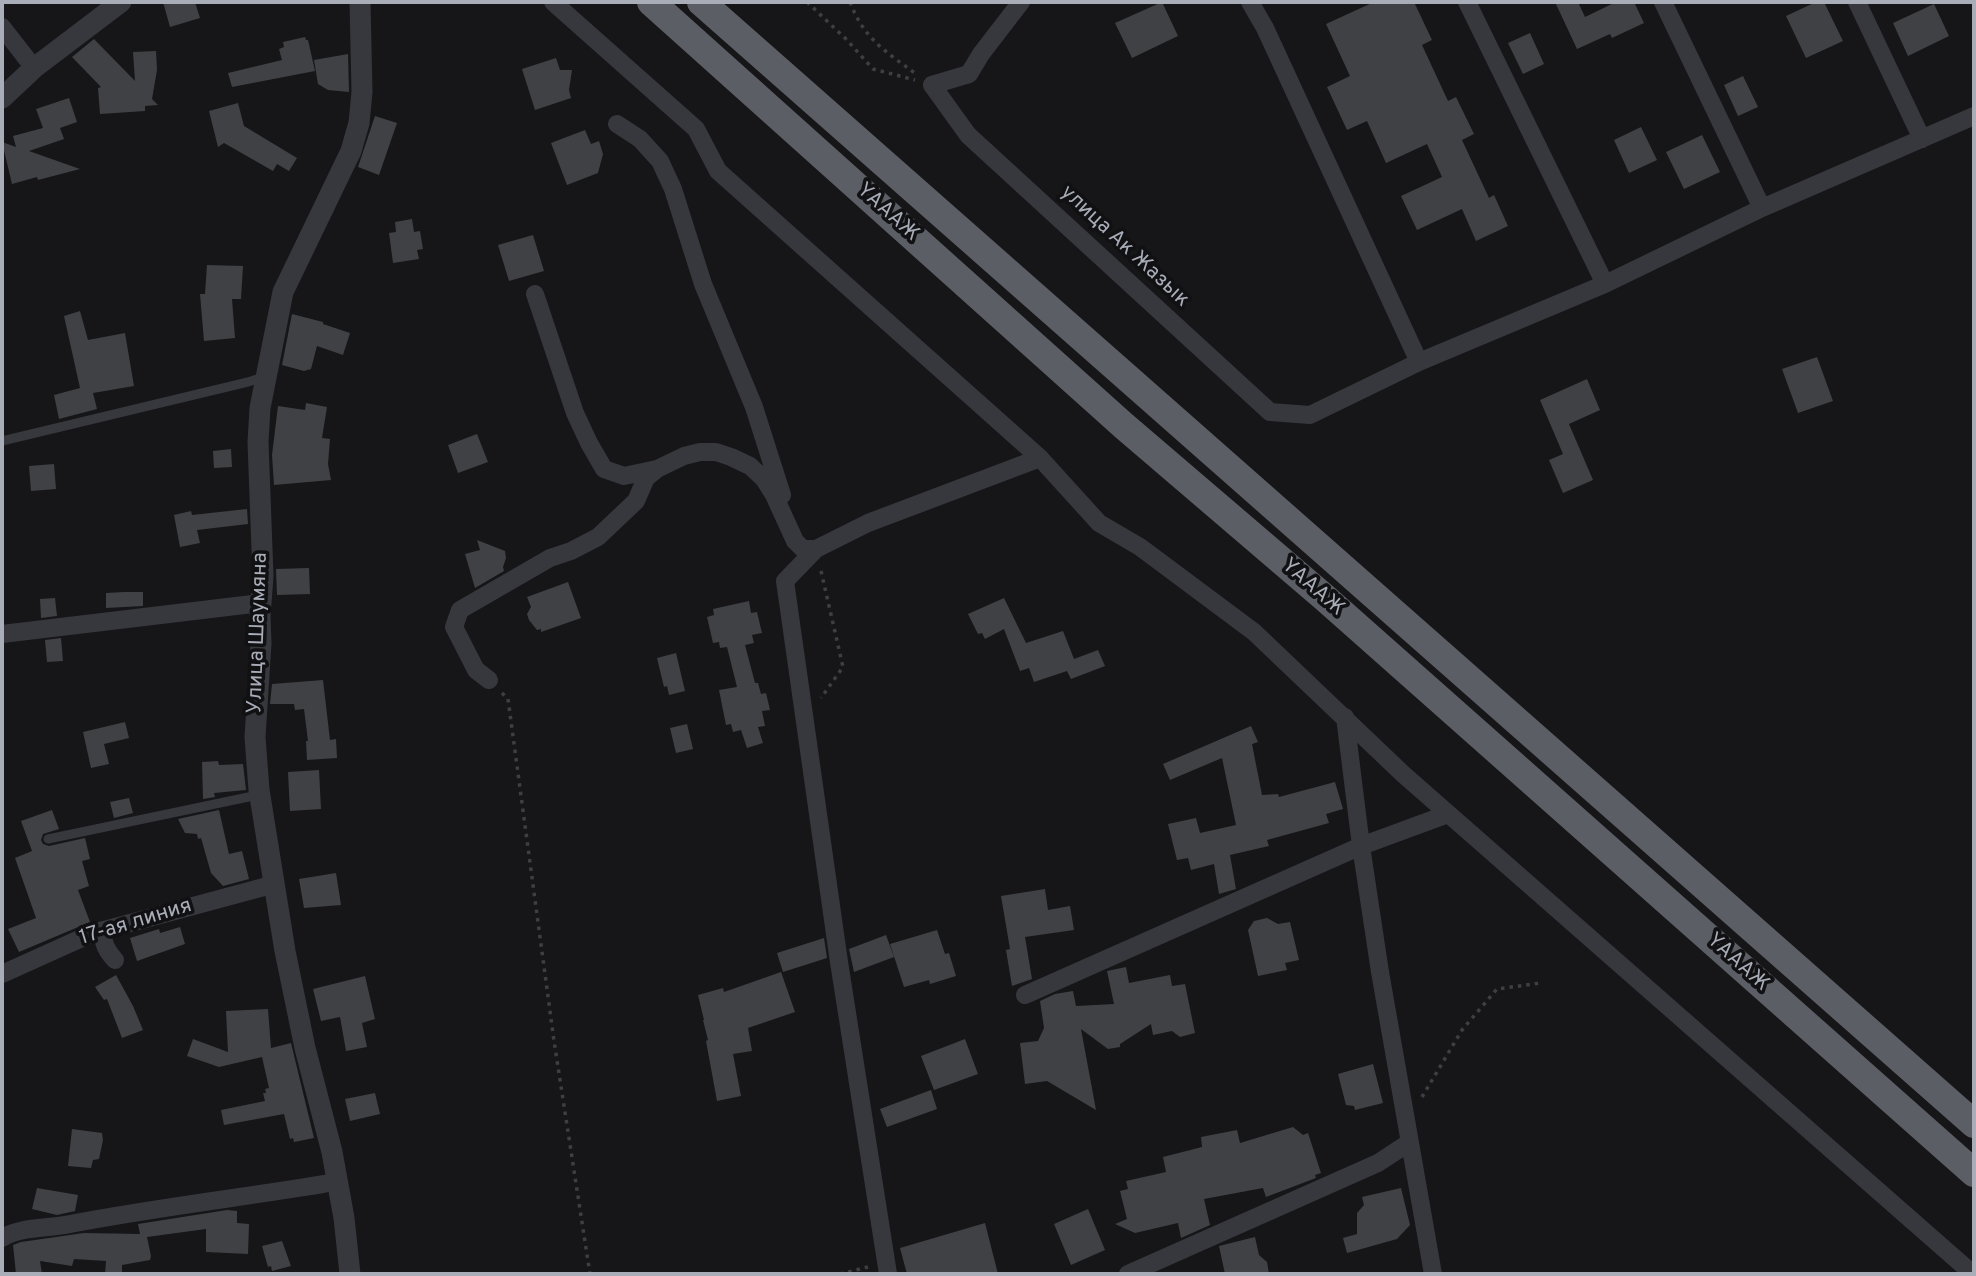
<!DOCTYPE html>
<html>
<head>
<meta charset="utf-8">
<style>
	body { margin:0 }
	#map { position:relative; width:1976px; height:1276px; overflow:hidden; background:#161618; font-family:Overpass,sans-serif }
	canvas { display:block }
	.frame { position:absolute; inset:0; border:4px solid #a8adb8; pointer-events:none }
</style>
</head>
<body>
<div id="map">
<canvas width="1976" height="1276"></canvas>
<div class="frame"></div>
</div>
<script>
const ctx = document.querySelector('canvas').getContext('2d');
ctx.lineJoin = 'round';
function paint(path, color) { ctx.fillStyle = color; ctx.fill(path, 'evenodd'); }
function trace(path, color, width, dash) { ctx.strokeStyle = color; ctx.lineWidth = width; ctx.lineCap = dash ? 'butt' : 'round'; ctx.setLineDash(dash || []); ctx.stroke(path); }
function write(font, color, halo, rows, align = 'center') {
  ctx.font = font + ' Overpass,sans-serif'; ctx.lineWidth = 7; ctx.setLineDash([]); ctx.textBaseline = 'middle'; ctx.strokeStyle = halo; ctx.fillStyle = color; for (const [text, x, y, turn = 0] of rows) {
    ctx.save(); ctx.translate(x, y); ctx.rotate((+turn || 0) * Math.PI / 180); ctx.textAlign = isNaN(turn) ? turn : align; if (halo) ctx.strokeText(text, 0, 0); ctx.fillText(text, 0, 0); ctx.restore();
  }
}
const building = new Path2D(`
	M163 2H195L200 18 170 27Z
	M1162 2 1178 36 1132 58 1115 23Z
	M1374 2H1414L1432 40 1422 45 1448 101 1456 97 1474 134 1462 140 1489 198 1494 195 1508 226 1476 241 1462 209 1417 230 1401 196 1442 177 1427 144 1386 163 1367 121 1347 130 1327 87 1350 76 1326 24Z
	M1555 2H1578L1585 17 1616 2H1634L1644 23 1612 38 1610 34 1577 49Z
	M1816 2H1824L1843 41 1806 58 1786 16Z
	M1934 4 1949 36 1908 56 1893 23Z
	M1530 33 1544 64 1523 74 1508 43Z
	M305 37 306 40H308L315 71 232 87 228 73 282 60 279 49 284 47 283 42Z
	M94 39 135 81 133 52 156 51 157 70 152 99 158 105 145 106V111L100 114 98 88 101 87 72 57Z
	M348 54 349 92 328 90 318 84 314 60Z
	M556 58 560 70H572L569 90 571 98 535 110 522 69Z
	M1743 76 1758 107 1738 116 1724 85Z
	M69 98 77 122 60 128 64 139 29 151 80 169 38 180 37 177 12 184 2 142 16 147 13 136 43 128 36 109Z
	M238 103 244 126 297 158 289 171 277 164 273 171 224 143 218 147 209 111Z
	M375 116 397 123 379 175 358 167Z
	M1641 127 1657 160 1629 173 1614 140Z
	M585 130 591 144 599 141 603 154 598 173 567 185 551 143Z
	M1702 135 1720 172 1684 189 1666 152Z
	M412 219 414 232 420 231 423 249 417 250 419 259 393 263 389 233 396 232 395 222Z
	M533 235 544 271 509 281 498 245Z
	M207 265 243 266 241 299H232L235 338 204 341 200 294H205Z
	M80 311 88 340 125 333 134 386 93 393 97 409 59 419 54 395 80 388 64 316Z
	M292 314 323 322V324L350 333 343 355 317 346 311 369 304 371 282 365Z
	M1817 357 1833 401 1798 413 1782 369Z
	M1587 379 1600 410 1569 424 1593 480 1563 493 1549 460 1563 454 1540 400Z
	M306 403 327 407 322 438 330 439 328 464 331 480 274 485 272 455 278 406 305 410Z
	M477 434 488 462 458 473 448 445Z
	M231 449 232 467 214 468 213 451Z
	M54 464 56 489 31 491 29 466Z
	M247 509 248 524 197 530 200 543 180 547 174 515 191 511 192 515Z
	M477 540 505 551 506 558 503 567 504 571 475 588 465 554 480 550Z
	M309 568 310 594 277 595 276 569Z
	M568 582 581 618 541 632V629L537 630 529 620 527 614 531 607 527 597Z
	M124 592H143V606L106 608V593Z
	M55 598 57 616 41 618 40 599Z
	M1004 598 1026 643 1063 631 1074 659 1098 650 1105 666 1071 679 1067 671 1034 682 1029 668 1020 671 1004 629 985 639 982 633 978 634 968 614Z
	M749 601 751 613 757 612 762 633 752 635 754 643 745 645 755 683H758L761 694 766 693 770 710 762 711 765 726 758 727 763 743 747 748 741 730 733 732 731 724 726 725 719 690 737 687 727 647 720 648 719 642 713 643 707 617 714 615 713 609Z
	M61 638 63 661 47 662 45 640Z
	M676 653 685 691 669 695 667 686 664 687 657 658Z
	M323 680 330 740 336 739 337 758 307 760 306 741H308L304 709 295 710 294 704H270L272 684Z
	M125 722 129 738 104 744 109 764 91 768 83 732Z
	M687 724 693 749 676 753 670 728Z
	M1251 726 1258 742 1252 744 1262 795 1278 794 1279 797 1335 782 1343 809 1326 814 1329 823 1267 840 1269 846 1230 855 1236 889 1219 894 1214 864 1191 870 1188 858 1177 860 1168 824 1196 818 1200 833 1236 825 1222 758 1170 780 1163 764Z
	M218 761 219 765 243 764 246 790 214 793 215 797 203 799 202 762Z
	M319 770 321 809 290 811 288 772Z
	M129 798 133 813 114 818 110 802Z
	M52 810 59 829 43 834 41 840 43 844 49 846 85 838 90 859 82 861 89 886 78 890 90 922 19 952 8 929 36 918 15 858 32 851 21 821Z
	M219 810 229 854 242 851 249 879 223 886 211 873 201 838 198 839 197 834 185 833 178 819Z
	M336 873 341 905 304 908 299 879Z
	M1045 889 1048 910 1070 906 1074 930 1025 937 1032 979 1012 986 1006 950 1010 949 1001 896Z
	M1267 918 1278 924 1290 922 1299 960 1285 963 1287 970 1258 976 1248 930 1254 921Z
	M180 927 185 944 137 961 130 938 159 929 160 933Z
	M937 930 945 954 949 953 956 976 930 984 929 980 904 987 890 944Z
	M886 935 894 957 854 972 849 949Z
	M824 938 827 958 783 972 777 953Z
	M1126 967 1129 983 1170 975 1172 986 1185 984 1195 1033 1180 1037 1172 1031 1153 1035 1151 1024 1120 1044V1047L1108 1049 1081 1029 1096 1110 1047 1081 1025 1084 1020 1043 1038 1041 1044 1028 1040 1001 1055 994 1073 991 1076 1006 1114 1004 1107 971Z
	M781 972 795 1012 748 1028 752 1051 733 1054 741 1096 717 1101 706 1041 708 1040 703 1020H704L698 995 723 988 724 992Z
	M116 975 133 1006 143 1030 122 1038 107 999 104 1000 95 987Z
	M365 976 375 1019 362 1023 367 1047 346 1051 340 1017 321 1021 313 989Z
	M268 1009 271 1048 291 1043 314 1138 294 1142 293 1138 290 1139 284 1114 224 1125 221 1110 265 1101 263 1093H266L265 1089 269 1088 262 1057 219 1067 187 1056 193 1039 228 1052 226 1011Z
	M965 1039 978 1074 934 1090 921 1056Z
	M1373 1064 1383 1103 1355 1110 1354 1106 1346 1105 1338 1074Z
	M931 1090 937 1109 887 1127 880 1109Z
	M375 1093 380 1114 350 1121 345 1099Z
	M1293 1127 1303 1135 1308 1133 1321 1173 1315 1175 1316 1178 1266 1197 1263 1188 1204 1199 1210 1225 1181 1238 1178 1223 1135 1233 1115 1224 1127 1219 1120 1191 1128 1189 1126 1181 1166 1172 1163 1157 1202 1147 1201 1137 1237 1130 1240 1143Z
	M72 1129 102 1133 103 1140 99 1159 93 1160 91 1168 68 1166Z
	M37 1188 78 1195 75 1211 57 1215 32 1209Z
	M1401 1188 1410 1225 1397 1239 1347 1253 1343 1238 1357 1234V1213L1364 1205 1362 1197Z
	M1088 1209 1105 1250 1071 1265 1054 1224Z
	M227 1210 237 1211V1223L249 1224 248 1254 206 1252V1229L147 1237 151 1256 150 1260 122 1265V1274H105L106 1261 74 1259 72 1266 40 1261 42 1274H16L13 1245 21 1242 84 1233 140 1234 138 1224Z
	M985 1223 998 1274H907L900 1248Z
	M1255 1237 1259 1255 1267 1262 1269 1274H1225L1219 1246Z
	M282 1241 291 1266 272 1271 271 1266 268 1267 262 1246Z`);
const path = new Path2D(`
	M807 2 846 39 873 69 915 80
	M850 2C864 39 885 51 916 74
	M821 571 843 667 821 698
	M502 693 508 699 554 1041 590 1274
	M1422 1097 1462 1030 1497 989 1541 983
	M840 1274 868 1267`);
const service = new Path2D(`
	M2 441 248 382 266 376
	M48 839 258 795`);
const minor = new Path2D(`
	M553 2 696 129 718 171 1040 458 1099 523 1140 547 1254 632 1403 774 1973 1274
	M1021 2 981 54 969 74 932 85 968 135 1270 412 1310 415 1419 362 1605 284 1762 208 1974 116
	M1250 2 1265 28 1419 362
	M1467 2 1605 284
	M1663 2 1762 208
	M1857 2 1922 139
	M2 27 34 68
	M617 124 640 139 660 161 673 189 703 284 754 407 782 495
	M535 294 575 413 589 443 604 469 624 476 657 469
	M2 634 261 603
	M489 680 476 670 454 627 460 610 550 558 571 551 598 537 636 501 646 478 657 469 684 456 700 452H716L731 457 750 466 764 479 774 495 795 541 803 549H816
	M1345 717 1361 846 1448 814
	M103 930C102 943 107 951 115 960
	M2 974 93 933 275 884
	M1025 995 1361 846 1380 972 1433 1274
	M2 1238C22 1226 47 1229 70 1224 158 1207 247 1197 336 1182
	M888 1274 839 962 785 581 816 549 868 523 1040 458
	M1128 1274 1378 1163 1410 1142`);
const tertiary = new Path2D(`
	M2 98 34 68 121 2
	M350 1274 344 1218 332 1152 305 1048 285 951 259 790 255 737 261 643 260 617 263 576 258 442 260 408 283 292 351 151 359 123 362 92 360 2`);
const trunk = new Path2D(`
	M651 2 1124 426 1325 598 1974 1173
	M701 2 1974 1124`);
const streetNames = [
	["ҮАААЖ",887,213,42],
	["улица Ак Жазык",1124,247,43],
	["ҮАААЖ",1312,588,41],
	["Улица Шаумяна",259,633,-88],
	["17-ая линия",136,923,-17],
	["ҮАААЖ",1737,963,42]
];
paint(building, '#404145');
trace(path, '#3d3f44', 3.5, [3.5, 5]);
trace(service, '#37383d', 9);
trace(minor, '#37383d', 18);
trace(tertiary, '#37383d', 21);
trace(trunk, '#5b5e65', 28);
write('21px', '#a8adb8', '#111113', streetNames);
</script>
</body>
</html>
